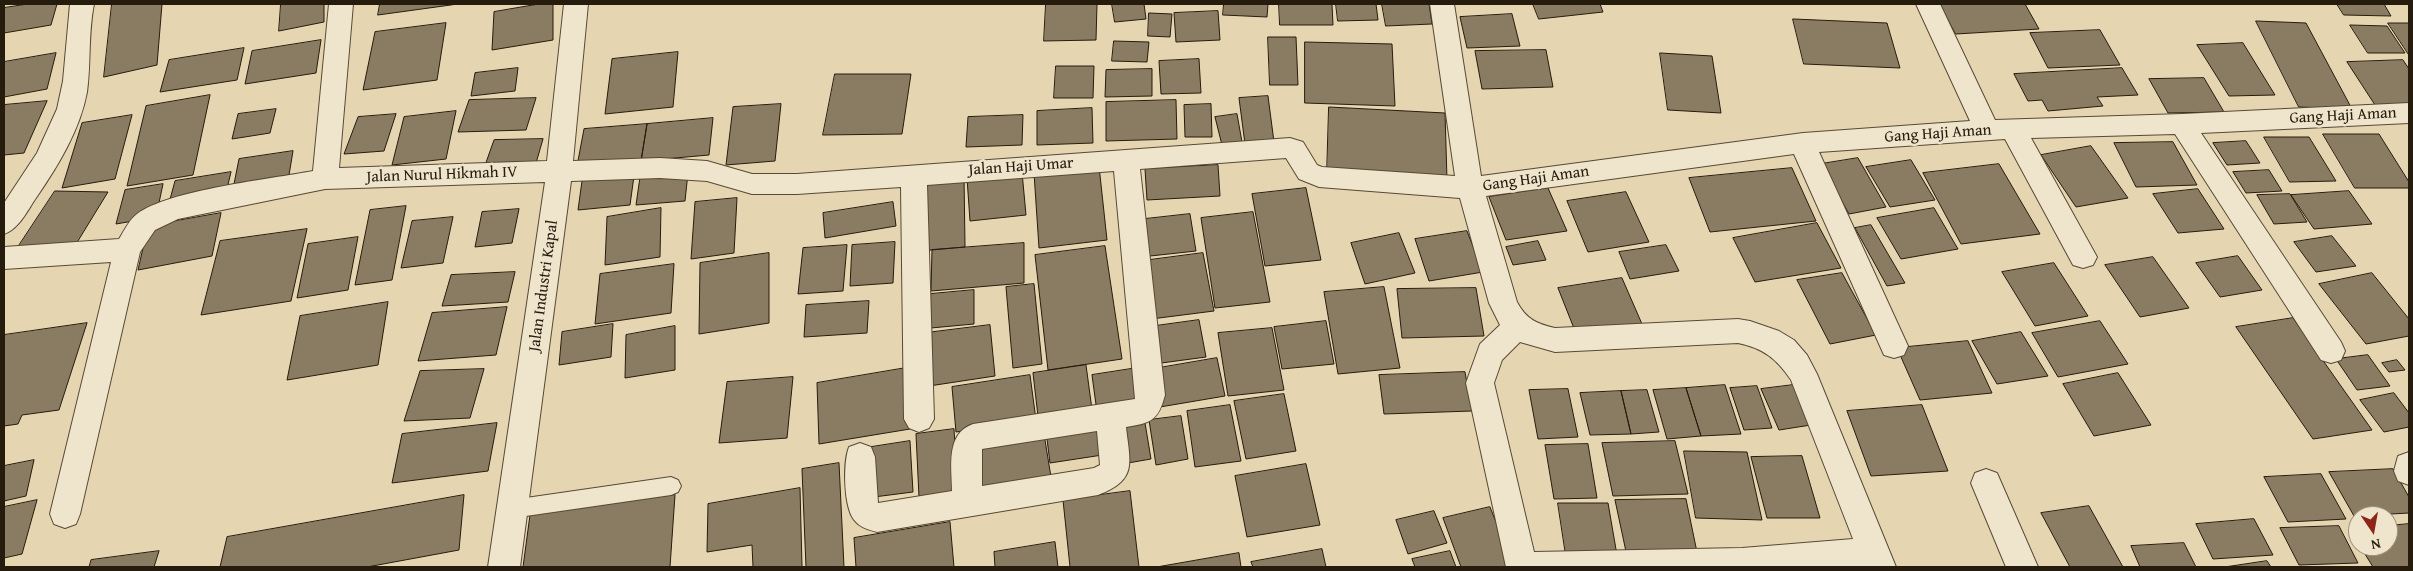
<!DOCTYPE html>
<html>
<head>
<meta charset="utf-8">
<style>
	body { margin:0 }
	#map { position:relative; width:2413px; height:571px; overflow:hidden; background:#e6d5b1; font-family:"Gentium Book Plus",serif }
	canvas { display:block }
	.frame { position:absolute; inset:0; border:5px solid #261c0e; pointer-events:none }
	.north { position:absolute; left:2348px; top:506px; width:50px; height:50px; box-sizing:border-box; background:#efe4cc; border:1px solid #9f9480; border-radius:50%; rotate:168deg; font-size:14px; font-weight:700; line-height:20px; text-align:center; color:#261c0e }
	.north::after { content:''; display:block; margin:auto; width:18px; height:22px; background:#8f2418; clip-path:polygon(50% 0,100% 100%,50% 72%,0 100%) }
</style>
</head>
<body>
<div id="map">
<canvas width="2413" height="571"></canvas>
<div class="frame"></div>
<div class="north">N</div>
</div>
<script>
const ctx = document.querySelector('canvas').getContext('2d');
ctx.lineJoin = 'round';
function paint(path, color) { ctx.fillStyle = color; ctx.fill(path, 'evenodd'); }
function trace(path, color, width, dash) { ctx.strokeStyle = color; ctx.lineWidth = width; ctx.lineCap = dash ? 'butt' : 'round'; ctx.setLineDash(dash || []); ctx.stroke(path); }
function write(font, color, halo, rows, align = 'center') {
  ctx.font = font + ' "Gentium Book Plus",serif'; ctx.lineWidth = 5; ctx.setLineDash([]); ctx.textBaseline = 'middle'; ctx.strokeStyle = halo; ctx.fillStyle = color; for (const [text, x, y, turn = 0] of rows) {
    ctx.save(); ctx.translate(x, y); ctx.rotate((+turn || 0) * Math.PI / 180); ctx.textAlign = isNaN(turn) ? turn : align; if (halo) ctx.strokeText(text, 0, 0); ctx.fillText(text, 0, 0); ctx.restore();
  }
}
const building = new Path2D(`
	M28 4H57L51 25 4 33V8Z
	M112 4H162L157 65 104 77Z
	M281 4H324V22L279 31Z
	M380 4H458L378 15Z
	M539 4H553V40L492 50 494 12Z
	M1046 4H1097L1096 40 1044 41Z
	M1112 4H1144L1146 19 1115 22Z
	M1224 4H1268L1267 17 1223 15Z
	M1279 4H1332L1333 25H1280Z
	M1336 4H1376L1378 20 1338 21Z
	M1382 4H1429L1432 24 1386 26Z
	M1533 4H1600L1603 12 1539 19Z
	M1940 4H2025L2039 29 1956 34Z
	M2337 4H2384L2391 16 2344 15Z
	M1218 11 1220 40 1176 42 1174 13Z
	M1149 13 1172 14 1170 37 1148 36Z
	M1512 14 1520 46 1467 48 1460 17Z
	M1793 19 1887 23 1900 68 1804 64Z
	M2256 21 2306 23 2352 109 2299 107Z
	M446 23 437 80 363 90 375 32Z
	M2388 23H2409V55Z
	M2350 25 2387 26 2405 53H2368Z
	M2100 30 2120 65 2048 68 2030 33Z
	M1268 37H1296L1298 85H1270Z
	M321 40 316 73 245 84 252 51Z
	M1114 41 1149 42 1147 62 1112 61Z
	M1305 42 1392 44 1395 106 1305 103Z
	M2243 43 2275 95 2229 96 2197 45Z
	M244 48 237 80 160 92 169 60Z
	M1546 50 1553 87 1482 89 1475 51Z
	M678 52 673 107 605 114 612 59Z
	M56 53 47 89 4 97V62Z
	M1660 53 1712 56 1721 113 1668 110Z
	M1199 59 1201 93 1161 94 1159 61Z
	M2403 60 2409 69V105H2375L2347 62Z
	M1056 66H1094L1093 98H1054Z
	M518 68 515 91 471 96 475 73Z
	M2122 68 2138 95 2097 97 2103 106 2048 111 2042 100 2028 101 2014 74Z
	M1152 69V96L1105 97 1106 70Z
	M835 74H911L902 134 823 135Z
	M2204 78 2224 112 2168 113 2149 79Z
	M210 95 193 175 127 186 146 106Z
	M1268 96 1274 142 1245 144 1239 98Z
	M536 98 526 130 458 132 469 100Z
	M1176 100 1177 139 1106 141V102Z
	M47 101 24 153 4 155V105Z
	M781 104 775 161 726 165 733 107Z
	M1211 104 1212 137H1185L1184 105Z
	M1329 107 1445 113 1447 180 1327 174Z
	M1092 108 1093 143 1037 145V111Z
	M276 109 270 133 232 139 238 114Z
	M456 111 446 159 392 165 404 117Z
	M396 114 384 151 344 154 358 117Z
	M1237 114 1242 142 1222 145 1215 117Z
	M132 115 115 179 62 188 82 123Z
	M1023 115 1022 145 966 147 968 117Z
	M713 118 709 155 641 161 647 124Z
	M647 124 641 161 577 166 584 129Z
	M2323 134H2379L2409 182V188H2355Z
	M2264 137H2309L2336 181 2290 182Z
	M543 139 534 170 483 171 494 140Z
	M2246 141 2260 163 2227 165 2213 143Z
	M2173 142 2197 185 2136 187 2114 143Z
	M2091 146 2128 198 2076 207 2041 155Z
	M293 151 289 175 234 184 239 159Z
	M1858 158 1886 207 1849 214 1821 164Z
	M1911 160 1935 200 1890 207 1866 167Z
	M1999 164 2040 234 1961 244 1923 173Z
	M1218 165 1220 196 1147 200 1145 169Z
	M1099 166 1107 240 1039 248 1034 173Z
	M1792 168 1816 221 1710 232 1689 178Z
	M2269 170 2282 191 2246 193 2233 172Z
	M231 172 226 193 169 203 175 181Z
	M1022 172 1026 215 970 221 967 178Z
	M688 173 685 201 636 205 640 177Z
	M964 175 965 247 920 251V179Z
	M634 176 630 205 578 210 582 181Z
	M163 184 156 217 116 224 125 190Z
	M1306 188 1321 260 1265 266 1252 194Z
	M1548 188 1567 231 1506 240 1489 197Z
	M2198 189 2224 229 2178 233 2153 194Z
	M55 191 108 192 73 249 18 247Z
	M2349 191 2372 224 2314 229 2291 195Z
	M1626 192 1649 242 1588 252 1567 201Z
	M2290 194 2307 222 2274 224 2257 195Z
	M737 198 734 253 691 259 695 202Z
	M893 202 896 226 825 238 823 213Z
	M406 206 392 280 355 285 370 210Z
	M661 208 660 257 605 265 607 217Z
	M1934 208 1958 249 1901 259 1877 218Z
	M519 209 512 243 475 247 482 212Z
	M1253 212 1270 302 1215 308 1201 218Z
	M221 213 212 256 138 270 148 226Z
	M1190 214 1196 251 1141 257 1136 220Z
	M453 217 443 263 401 268 412 221Z
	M1817 223 1841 268 1755 282 1733 238Z
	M1871 225 1905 283 1887 286 1855 228Z
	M307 229 291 301 201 315 220 241Z
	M1467 231 1483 272 1429 281 1415 239Z
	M1399 233 1415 273 1365 284 1351 243Z
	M2332 236 2356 266 2316 272 2294 242Z
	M358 237 348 290 297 298 308 244Z
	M1538 241 1546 260 1513 265 1506 247Z
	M895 242 893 283 850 286 852 245Z
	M1024 243V283L931 291 932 250Z
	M847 245 843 291 798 294 803 248Z
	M1666 245 1679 271 1630 279 1619 252Z
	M1105 246 1122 359 1048 370 1035 255Z
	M769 253V323L699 334 700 263Z
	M1203 253 1214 311 1151 319 1142 261Z
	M2238 256 2262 290 2220 297 2196 263Z
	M2153 257 2189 308 2140 317 2105 265Z
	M2054 263 2088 316 2035 326 2002 272Z
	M674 264 671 313 595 324 600 274Z
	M515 272 508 302 442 306 451 275Z
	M1842 273 1876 335 1830 344 1797 280Z
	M2372 273 2409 319V336L2366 344 2319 284Z
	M1622 278 1642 324 1577 336 1558 288Z
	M1034 284 1042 364 1013 368 1006 287Z
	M1384 287 1400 368 1338 374 1324 292Z
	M1476 288 1484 336 1402 338 1397 289Z
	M974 290V324L920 329V295Z
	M869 301 867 333 804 337 806 305Z
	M388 302 378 365 287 380 300 316Z
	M507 307 496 355 418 361 432 313Z
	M2293 318 2372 430 2313 439 2236 327Z
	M1199 320 1206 357 1154 364 1148 327Z
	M1326 321 1334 364 1282 369 1274 327Z
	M2100 321 2128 364 2058 377 2032 333Z
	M87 323 59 410 22 415 18 424 4 426V335Z
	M613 324 611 357 559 365 562 332Z
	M990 325 995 376 929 386 926 333Z
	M675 326V370L625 378 626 335Z
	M1272 328 1284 390 1228 396 1218 333Z
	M2021 332 2048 376 1997 384 1972 341Z
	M1968 341 1992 393 1920 400 1897 348Z
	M2368 355 2390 386 2357 390 2336 359Z
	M1217 358 1225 396 1160 407 1153 369Z
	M2397 360 2405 370 2389 372 2382 363Z
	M1086 365 1093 417 1039 425 1033 373Z
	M906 368 910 429 819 444 817 383Z
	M1137 368 1142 406 1097 412 1092 375Z
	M484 369 470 418 404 421 420 371Z
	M1465 372 1472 411 1384 414 1379 375Z
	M2118 373 2151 425 2094 436 2063 384Z
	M1030 375 1036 420 956 432 952 387Z
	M793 377 787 438 719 443 727 382Z
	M1725 385 1741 434 1701 436 1686 388Z
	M1793 385 1811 425 1779 430 1761 389Z
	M1757 386 1772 428 1744 430 1730 388Z
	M1686 388 1701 436 1667 439 1653 390Z
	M1568 389 1578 437 1538 439 1529 390Z
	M1647 390 1659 432 1631 434 1621 391Z
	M1621 391 1631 434 1590 435 1580 393Z
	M2394 393 2409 413V427L2384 432 2360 400Z
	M1284 394 1296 451 1246 459 1234 401Z
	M1230 405 1241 461 1195 467 1187 411Z
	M1922 405 1948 471 1871 476 1847 411Z
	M1181 416 1188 459 1156 465 1149 420Z
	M1144 417 1151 459 1122 464 1116 421Z
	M1104 422 1109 454 1050 463 1046 431Z
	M497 423 488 471 392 483 402 434Z
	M954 429 958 491 919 497 916 434Z
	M1044 434 1052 483 976 498 970 448Z
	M910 441 913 492 866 498 865 448Z
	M1675 441 1688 494 1613 496 1602 443Z
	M1588 444 1597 498 1554 499 1545 445Z
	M1684 451 1747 452 1762 520 1696 518Z
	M1802 456 1820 518H1767L1751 457Z
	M34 460 26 496 4 501V466Z
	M839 463 844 567H806L802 469Z
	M1306 464 1320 525 1247 537 1235 476Z
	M2393 469 2409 497V513L2354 516 2329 472Z
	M2321 474 2346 519 2288 522 2264 477Z
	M800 488 802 567H753L752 545 707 552 708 504Z
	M1130 491 1139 567H1070L1063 500Z
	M464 495 459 550 367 567H220L227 537Z
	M675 495 670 567H523L530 515Z
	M1686 499 1698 557 1628 561 1615 500Z
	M37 500 22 554 4 558V507Z
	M1558 503H1608L1618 561 1567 562Z
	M2089 506 2123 567H2070L2041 513Z
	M1490 507 1514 567H1461L1443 518Z
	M1434 511 1447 543 1408 554 1396 520Z
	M2254 519 2273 555 2213 559 2196 524Z
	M950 522 954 567H856L854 538Z
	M2409 524V567H2373L2360 546H2388V526Z
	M2339 526 2358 563 2299 565 2280 528Z
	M2358 528V542L2350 529Z
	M1055 542 1058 567H995L994 552Z
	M2184 543 2196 567H2140L2131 546Z
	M1322 549 1326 567H1253L1251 562Z
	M159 551 154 567H89L91 560Z
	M1450 551 1456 567H1415L1412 559Z
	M1239 553 1241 567H1157Z
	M2267 561 2271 567H2225Z`);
const service = new Path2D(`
	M671 477 678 480 681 486 678 492 671 495 512 518 505 515 502 509 505 503 512 500Z`);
const minor = new Path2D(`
	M70 4H94C88 33 91 63 87 92 80 130 58 166 36 198 27 211 19 229 4 234V203L37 153 57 109 63 81Z
	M329 4H353L339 168 547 161 564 4H588L573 161 660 158 707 161 752 174H797L1290 138 1303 142 1317 165 1322 167 1455 176 1430 4H1454L1481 176 1803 133 1970 121 1916 4H1940L1995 120 2182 114 2409 103V123L2201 133 2341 342 2345 351 2341 360 2331 363 2321 360 2175 134 2031 138 2097 257 2093 265 2083 268 2073 265 2005 139 1819 152 1908 346 1904 355 1894 358 1884 355 1794 154 1486 196 1517 302C1526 319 1537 324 1555 328L1738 319 1750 321 1779 331 1794 340 1807 355 1817 374 1896 567H1506L1466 383 1480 344 1500 325 1489 303 1460 198 1319 187 1299 179 1286 158 1140 169 1165 395C1158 421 1151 423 1126 427 1130 463 1138 480 1098 495L877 532C870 530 861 528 856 522 843 510 843 462 849 447L860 443 871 447 875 457 878 503 952 491C952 467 945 434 973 424L1135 399 1114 171 927 185 934 419 929 428 919 432 909 428 904 419 901 187 797 194H752L707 181 660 178 571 181 520 567H488L545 182 325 189 178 219 155 230 140 252 80 514 76 524 65 528 54 524 50 514 111 262 4 269V247L119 239C124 231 129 220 137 214 169 190 271 179 313 171ZM1520 342 1555 352 1738 343C1763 348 1777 359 1791 380L1853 539 1742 548 1534 552 1494 383 1502 360ZM1097 431 1100 465 1094 468 982 486V449Z
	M2409 452V485L2398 481 2394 471 2398 456Z
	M1986 469 1997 473 2038 567H2006L1971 483 1975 473Z`);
const streetNames = [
	["Gang Haji Aman",2343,116,-3],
	["Gang Haji Aman",1938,134,-4],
	["Jalan Haji Umar",1021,167,-4],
	["Jalan Nurul Hikmah IV",442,175,-2],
	["Gang Haji Aman",1536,179,-8],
	["Jalan Industri Kapal",544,286,-82]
];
paint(building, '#8a7c63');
trace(building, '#261c0e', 1);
trace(service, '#564a37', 2);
trace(minor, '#564a37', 2);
paint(service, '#efe4cc');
paint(minor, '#efe4cc');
write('16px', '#261c0e', '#efe4cc', streetNames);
</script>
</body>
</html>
